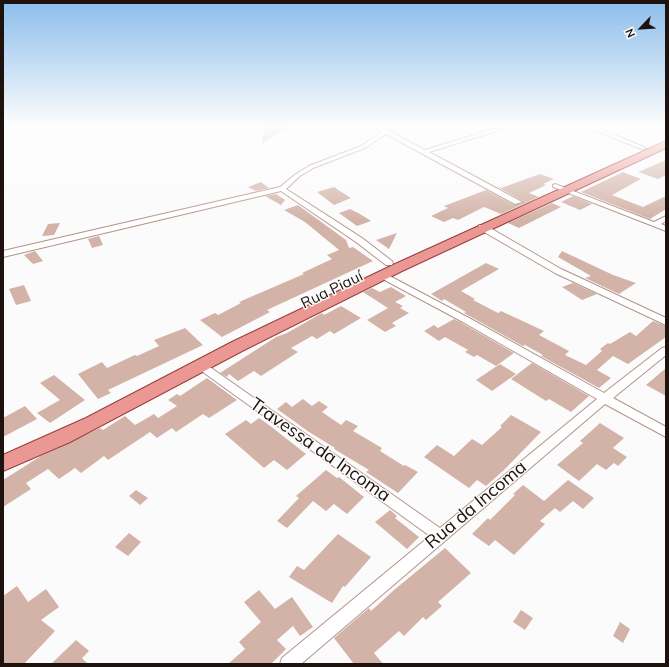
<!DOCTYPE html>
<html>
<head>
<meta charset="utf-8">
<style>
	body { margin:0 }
	#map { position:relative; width:669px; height:667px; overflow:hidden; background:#fbfbfb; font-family:Mulish,sans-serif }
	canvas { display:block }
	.frame { position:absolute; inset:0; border:4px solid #1d120e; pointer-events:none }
	.north { position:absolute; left:621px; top:8px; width:40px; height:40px; -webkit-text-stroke:3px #fbfbfb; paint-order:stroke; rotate:245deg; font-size:11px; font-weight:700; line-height:16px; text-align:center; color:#1d120e }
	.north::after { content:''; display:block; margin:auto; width:14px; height:18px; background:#1d120e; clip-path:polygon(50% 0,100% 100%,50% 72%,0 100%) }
</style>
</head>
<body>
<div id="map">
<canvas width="669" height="667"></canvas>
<div class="frame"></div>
<div class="north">N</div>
</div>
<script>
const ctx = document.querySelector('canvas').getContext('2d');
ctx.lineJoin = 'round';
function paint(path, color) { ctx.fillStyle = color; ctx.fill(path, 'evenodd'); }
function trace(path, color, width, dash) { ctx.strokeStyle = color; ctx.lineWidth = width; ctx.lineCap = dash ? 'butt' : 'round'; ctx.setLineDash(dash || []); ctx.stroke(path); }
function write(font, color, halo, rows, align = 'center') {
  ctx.font = font + ' Mulish,sans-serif'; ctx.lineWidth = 3; ctx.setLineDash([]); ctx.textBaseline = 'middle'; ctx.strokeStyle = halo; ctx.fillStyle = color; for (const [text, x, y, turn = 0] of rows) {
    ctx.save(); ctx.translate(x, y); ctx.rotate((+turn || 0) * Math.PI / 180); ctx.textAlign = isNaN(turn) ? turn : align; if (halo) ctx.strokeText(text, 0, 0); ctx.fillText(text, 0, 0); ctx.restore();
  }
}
const building = new Path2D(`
	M265 127H287L262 144Z
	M666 160V175L658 179 638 172Z
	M623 172 641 179 612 195 643 207 666 196V209L650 219 581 192Z
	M540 174 554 179 543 184 546 185 529 193 539 197 501 214 484 207 458 220 453 218 444 222 431 216 448 208 444 206 486 190 514 205 522 203 523 201 496 186 501 188Z
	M261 182 269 188 256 191 248 187Z
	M334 187 340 191 351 198 334 205 317 192Z
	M276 194 285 200 281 205 265 196Z
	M573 196 592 204 580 210 561 202Z
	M552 203 561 207 519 228 508 223Z
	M298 205 346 240 349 248 353 247 373 261 267 310 270 312 222 337 200 320 215 313 218 315 241 303 239 302 304 274 302 273 332 259 327 255 339 250 305 222 284 210Z
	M350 209 360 214 371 221 357 226 339 213Z
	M60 223 54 235 42 236 48 224Z
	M397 233 389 249 376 240Z
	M99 236 103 245 92 248 88 239Z
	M35 251 43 261 33 264 24 255Z
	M562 251 613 275 636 283 619 294 585 278 591 276 558 257Z
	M486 263 499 269 461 291 475 299 473 300 498 313 501 311 544 331 539 335 569 351 565 355 586 365 602 351 600 349 608 343 610 344 630 332 636 336 653 321 666 326V337L628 364 613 356 597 370 611 378 599 388 541 356 543 355 525 345 523 346 464 313 466 312 444 299 442 301 431 294Z
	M573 283 597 294 582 300 562 287Z
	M24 285 31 301 16 305 9 289Z
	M391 287 406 296 395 302 403 306 400 308 409 313 392 323 396 326 385 332 367 320 388 308 363 292 372 288 380 292Z
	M341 306 361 318 334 334 330 331 317 339 312 336 291 348 298 352 261 376 254 371 238 381 229 374 227 377 220 373 276 337 287 333 322 313 324 315Z
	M454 319 462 323 514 353 496 366 477 355 474 357 465 352 468 350 445 337 439 341 424 331 434 325 438 328Z
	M185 328 203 345 108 390 111 393 98 399 78 374 102 362 107 368 135 355 137 356 159 346 154 340Z
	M532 363 589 396 571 412 549 399 546 401 511 379Z
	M500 364 516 374 492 391 476 380Z
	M666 368V396L646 385Z
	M54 375 85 400 50 423 37 413 60 400 40 383Z
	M207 378 237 400 209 418 203 414 176 432 172 428 157 438 150 432 108 460 104 456 81 473 75 468 59 479 48 469 26 483 31 489 3 507V480L41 456 100 428 103 430 125 416 135 425 154 414 158 418 177 406 168 400 177 394 180 396Z
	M303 399 312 406 319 401 328 407 322 412 341 425 346 420 358 426 353 431 382 448 380 451 404 466 405 465 418 472 398 493 366 472 369 470 334 449 335 448 309 432 277 409 286 402 292 407Z
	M25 406 37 419 3 437V418Z
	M511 415 541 432 503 471 486 486 477 480 469 488 424 457 437 445 454 456 472 439 482 445 502 427 500 426Z
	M259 418 269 425 306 454 287 470 274 460 264 468 225 434 246 420 251 424Z
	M600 423 624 438 613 448 627 457 618 466 614 463 606 470 597 464 579 481 557 465 583 443 580 441Z
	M326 470 337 478 339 477 364 497 347 514 334 504 326 511 313 501 287 528 277 521 299 498 296 496Z
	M568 480 594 498 583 509 573 501 560 512 555 508 540 521 545 524 514 555 495 540 489 546 472 534 488 518 490 520 515 495 513 494 523 485 544 501Z
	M136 490 148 498 140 505 129 496Z
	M390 510 397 516 395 518 419 537 407 549 375 522Z
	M129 533 141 542 128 556 115 547Z
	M338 534 371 557 345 587 343 586 332 603 289 577 297 566 304 570Z
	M445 548 471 573 438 602 442 606 426 620 423 617 404 636 399 631 374 653 383 664H354L334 638 369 608 371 611 394 590Z
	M17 586 28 602 46 589 59 607 41 620 55 631 24 664H3V596Z
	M259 590 275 609 292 597 313 627 300 636 293 626 277 640 286 649 271 664H228L245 649 239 642 261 622 244 602Z
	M521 610 533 618 525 630 513 622Z
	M620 622 630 629 623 643 613 636Z
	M76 640 89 651 82 658 88 664H51Z`);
const street = new Path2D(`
	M374 127H382L425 150 500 127H510L429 152 522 202 515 204 386 134 365 148 313 168 300 176 286 189 362 238 392 261 393 263 392 265H386L356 242 281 191 3 257V251L280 187 296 174 309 166 361 146 382 132Z
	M587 127H596L646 148 641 149Z
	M555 184 654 222 666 216V221L661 224 666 226V231L553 187V185Z
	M479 225H485L561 269 666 318V325L555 273 479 229Z
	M382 272 469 318 604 393 662 348 666 347V355L613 398 666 427V437L605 404 301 664H280L282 658 430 536 196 367 195 365 196 363H204L440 528 597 399 463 322 379 277 378 275 379 273Z`);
const primary = new Path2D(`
	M666 141V148L402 271 244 350 70 442 3 471V455L86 418 232 342 393 265Z`);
const streetNames = [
	["Rua Piauí",332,290,-26]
];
const nearStreetnames = [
	["Travessa da Incoma",320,450,35],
	["Rua da Incoma",476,505,-40]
];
paint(building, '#d3b3a8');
trace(street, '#b39489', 2);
trace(primary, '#9a3d38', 2);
paint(street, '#fff');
paint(primary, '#eb9895');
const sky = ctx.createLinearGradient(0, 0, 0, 221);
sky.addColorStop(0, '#8bbdec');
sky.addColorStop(0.57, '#fdfdfd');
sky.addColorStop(1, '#fdfdfd00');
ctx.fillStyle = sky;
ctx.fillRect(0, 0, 669, 221);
write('15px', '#1d120e', '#fbfbfb', streetNames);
write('18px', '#1d120e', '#fbfbfb', nearStreetnames);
</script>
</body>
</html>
